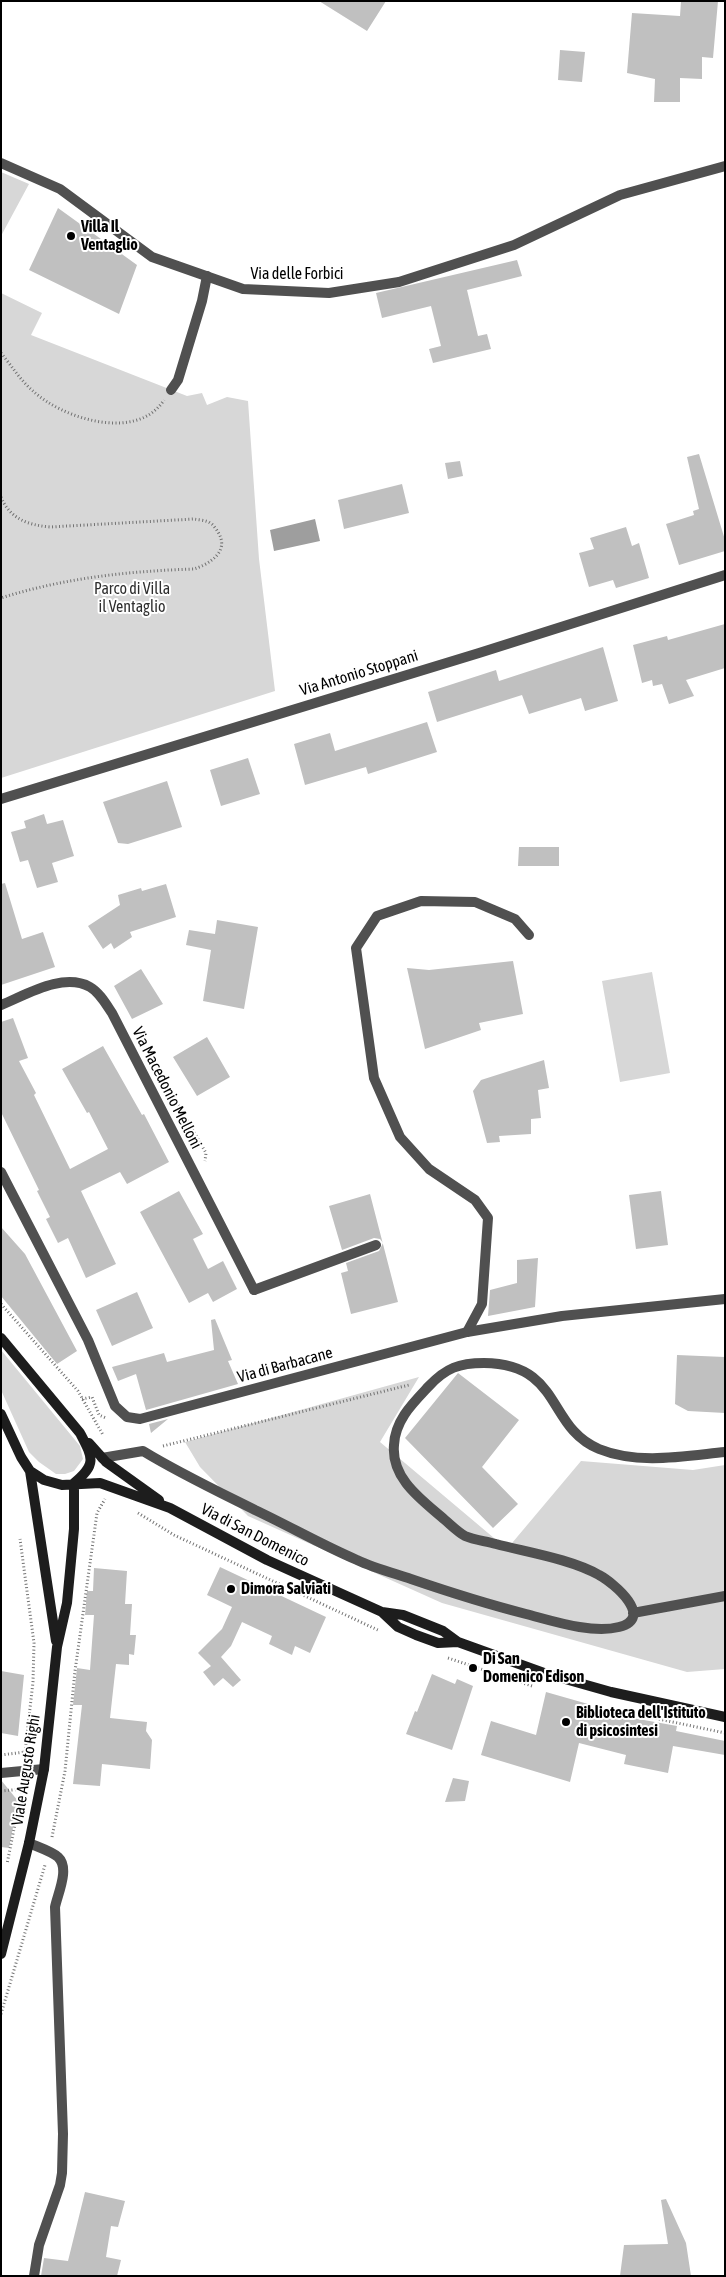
<!DOCTYPE html>
<html>
<head>
<meta charset="utf-8">
<style>
	body { margin:0 }
	#map { position:relative; width:726px; height:2277px; overflow:hidden; background:#fff; font-family:"Asap Condensed",sans-serif }
	canvas { display:block }
	.frame { position:absolute; inset:0; border:2px solid #000; pointer-events:none }
</style>
</head>
<body>
<div id="map">
<canvas width="726" height="2277"></canvas>
<div class="frame"></div>
</div>
<script>
const ctx = document.querySelector('canvas').getContext('2d');
ctx.lineJoin = 'round';
function paint(path, color) { ctx.fillStyle = color; ctx.fill(path, 'evenodd'); }
function trace(path, color, width, dash) { ctx.strokeStyle = color; ctx.lineWidth = width; ctx.lineCap = dash ? 'butt' : 'round'; ctx.setLineDash(dash || []); ctx.stroke(path); }
function write(font, color, halo, rows, align = 'center') {
  ctx.font = font + ' "Asap Condensed",sans-serif'; ctx.lineWidth = 4; ctx.setLineDash([]); ctx.textBaseline = 'middle'; ctx.strokeStyle = halo; ctx.fillStyle = color; for (const [text, x, y, turn = 0] of rows) {
    ctx.save(); ctx.translate(x, y); ctx.rotate((+turn || 0) * Math.PI / 180); ctx.textAlign = isNaN(turn) ? turn : align; if (halo) ctx.strokeText(text, 0, 0); ctx.fillText(text, 0, 0); ctx.restore();
  }
}
const green = new Path2D(`
	M1 172 29 184 1 236Z
	M1 293 42 313 31 335 187 396 202 393 207 405 227 397 248 401 259 559 275 691 1 778Z
	M652 972 670 1073 620 1082 602 981Z
	M1 1350 80 1446 83 1459 74 1471 65 1474H56L39 1462 29 1452 1 1390Z
	M419 1377 380 1442 507 1549 581 1461 693 1470 725 1465V1669L687 1672 442 1603 248 1516 200 1467 185 1442Z`);
const water = new Path2D(`
	M315 519 320 541 274 551 270 530Z`);
const building = new Path2D(`
	M319 1H386L367 31Z
	M681 1H718L713 58 702 57V79L680 78V102H654L655 79 627 73 632 13 680 16Z
	M560 50 585 52 582 82 558 80Z
	M58 208 137 265 119 314 29 270Z
	M517 260 522 276 467 290 478 336 487 334 491 349 433 363 429 349 441 346 431 306 382 318 376 293Z
	M699 454 725 540V551L679 565 666 524 694 515 693 511 699 509 687 457Z
	M460 461 463 476 448 479 445 463Z
	M402 484 409 513 344 529 338 500Z
	M626 527 632 546 639 543 649 578 616 588 613 580 589 587 579 553 594 549 590 538Z
	M725 624V668L686 680 694 696 669 704 662 684 653 686 652 680 642 683 633 645 667 636 668 640Z
	M603 647 618 701 585 711 581 698 529 714 522 695 437 722 428 692 496 670 499 681Z
	M427 722 437 752 368 774 366 767 305 785 294 744 330 733 335 751Z
	M248 758 260 794 221 806 210 770Z
	M167 781 182 827 128 844 118 843 103 802Z
	M44 814 47 824 63 820 74 856 52 863 58 882 37 888 28 860 20 862 11 832 26 828 24 821Z
	M519 847H559V866H518Z
	M5 883 22 939 43 932 55 967 1 985V884Z
	M166 884 176 917 130 932 132 937 114 949 111 943 103 949 88 926 120 905 118 895 141 888 142 891Z
	M217 920 258 927 244 1009 203 1001 211 950 186 945 189 930 215 934Z
	M513 961 523 1014 479 1023 481 1030 425 1049 407 968 429 970Z
	M141 969 163 1004 132 1019 114 986Z
	M13 1018 28 1058 19 1061 36 1093 34 1095 70 1169 108 1149 89 1112 87 1113 62 1069 103 1046 142 1115 144 1114 169 1162 127 1184 120 1172 81 1191 116 1264 86 1278 68 1238 58 1243 46 1219 50 1217 37 1191 39 1190 1 1112V1022Z
	M207 1037 230 1077 197 1096 173 1057Z
	M544 1060 549 1088 538 1090 541 1118 531 1119V1134L499 1136 500 1142 487 1143 473 1091 481 1080Z
	M179 1191 203 1234 193 1239 208 1269 223 1261 237 1289 213 1302 208 1293 189 1303 140 1212Z
	M661 1191 668 1245 636 1249 629 1195Z
	M370 1194 398 1302 351 1314 341 1273 348 1271 346 1263 379 1251 383 1243 380 1239 374 1238 342 1250 329 1206Z
	M1 1227 25 1254 77 1351 57 1364 1 1296Z
	M538 1258 535 1307 488 1316 490 1290 517 1283V1260Z
	M137 1292 153 1328 112 1346 96 1310Z
	M215 1319 232 1360 228 1361 238 1384 146 1410 136 1374 118 1381 112 1367 164 1353 167 1362 214 1350 211 1320Z
	M677 1355 725 1357V1413L688 1411 675 1404Z
	M458 1373 519 1420 482 1467 518 1504 493 1528 405 1438Z
	M168 1419 151 1433 149 1424Z
	M220 1567 326 1617 310 1653 295 1646 292 1655 269 1644 272 1636 242 1622 231 1646 221 1657 241 1680 233 1687 223 1678 214 1686 203 1672 211 1666 198 1653 222 1629 232 1607 207 1595Z
	M94 1568 127 1571 125 1604H132L130 1635H136L134 1655 129 1654V1665L116 1664 110 1718 147 1722 146 1731 152 1740 150 1769 102 1764 100 1786 73 1784 82 1705H73L77 1668 90 1670 94 1615H85L87 1591H93Z
	M1 1671 24 1675 18 1736 1 1733Z
	M432 1674 455 1684 457 1679 473 1686 452 1750 406 1734 415 1711 417 1712Z
	M546 1692 588 1704V1706L633 1718 677 1726 676 1731 725 1741V1755L673 1746 668 1773 624 1764 626 1755 579 1743 570 1782 481 1755 491 1721 536 1735Z
	M453 1778 469 1781 465 1801 445 1802Z
	M1 1780 18 1801 9 1848 1 1847Z
	M85 2192 125 2201 118 2227 111 2226 106 2257 121 2260 117 2276H41L44 2258 68 2261Z
	M666 2199 686 2243 691 2276H620L624 2245 668 2244 661 2200Z`);
const path = new Path2D(`
	M1 353C11 365 21 381 33 391 63 419 137 442 164 400
	M1 497C10 519 28 525 50 527L194 519C199 520 206 520 210 523 213 524 216 529 218 532 230 551 210 564 194 569 129 571 64 578 1 598
	M168 1087 206 1153 205 1161
	M1 1304 78 1391 103 1435
	M82 1399 92 1397 99 1415 106 1418
	M163 1446 409 1385
	M138 1513 174 1535 380 1631
	M448 1658 532 1686
	M635 1714 725 1733
	M1 1755 25 1752 33 1682 34 1643 20 1539
	M1 1791 22 1789 7 1864
	M52 1837 65 1771 75 1671 97 1513 105 1499
	M1 2014 45 1865`);
const lane = new Path2D(`
	M171 390 178 380 202 301 207 276
	M254 1290 376 1245
	M467 1332 482 1304 488 1218 475 1200 429 1169 400 1137 374 1078 356 948 377 916 421 901 475 902 515 919 529 935
	M102 1458 143 1451C179 1473 217 1491 255 1510 289 1526 322 1545 357 1560 374 1568 393 1573 411 1579 449 1592 487 1604 526 1614 553 1621 592 1634 619 1627 655 1618 614 1583 599 1575 571 1559 526 1552 496 1544 486 1541 474 1540 465 1536 458 1532 451 1525 445 1520 422 1500 391 1479 394 1445 395 1420 413 1403 429 1386 446 1368 459 1363 484 1363 563 1364 546 1427 599 1449 638 1465 685 1456 725 1452
	M633 1613 725 1596
	M29 1843C38 1847 51 1851 58 1857 70 1868 58 1893 55 1907L63 2134 62 2173 60 2185 39 2245 34 2276`);
const street = new Path2D(`
	M1 163 60 189 152 257 243 289 329 293 399 282 514 245 620 195 725 166
	M1 799 479 653 725 575
	M1 1005C26 995 63 972 90 987 99 992 106 1004 112 1013L254 1290
	M1 1172 88 1340 115 1406 127 1417 140 1419 467 1332 562 1316 725 1299
	M1 1773 44 1769`);
const secondary = new Path2D(`
	M1 1338 80 1433C93 1458 97 1464 74 1483
	M1 1414 21 1457 30 1471 44 1480 62 1485 100 1483 170 1508 267 1560 351 1598 382 1612 403 1615 443 1631 458 1642 544 1673 611 1692 725 1717
	M89 1443 106 1462 159 1500
	M30 1471 56 1641
	M382 1612 398 1627 416 1635 438 1643 458 1642
	M1 1954 29 1843 44 1769 57 1647 67 1603 74 1529V1483`);
const markers = [
	[71,236,5,"#000"],
	[231,1589,5,"#000"],
	[473,1668,5,"#000"],
	[566,1722,5,"#000"]
];
const poiNames = [
	["Villa Il",81,227],
	["Ventaglio",81,245],
	["Dimora Salviati",241,1589],
	["Di San",483,1659],
	["Domenico Edison",483,1677],
	["Biblioteca dell'Istituto",576,1713],
	["di psicosintesi",576,1731]
];
const streetNames = [
	["Via delle Forbici",297,274],
	["Via Antonio Stoppani",359,673,-17],
	["Via Macedonio Melloni",167,1088,63],
	["Via di Barbacane",285,1365,-15],
	["Via di San Domenico",255,1535,27],
	["Viale Augusto Righi",26,1770,-81]
];
const parkNames = [
	["Parco di Villa",132,589],
	["il Ventaglio",132,607]
];
paint(green, '#d7d7d7');
paint(water, '#9e9e9e');
paint(building, '#c0c0c0');
trace(path, '#727272', 3, [1, 2.5]);
trace(lane, '#505050', 10);
trace(street, '#505050', 10);
trace(secondary, '#1d1d1d', 10);
for (const [x, y, r, color] of markers) { const dot = new Path2D(); dot.arc(x, y, r, 0, 2 * Math.PI); ctx.fillStyle = color; ctx.fill(dot); trace(dot, '#fff', 2); }
write('bold 16px', '#000', '#fff', poiNames, 'left');
write('16px', '#000', '#fff', streetNames);
write('16px', '#2e2e2e', '#fff', parkNames);
</script>
</body>
</html>
